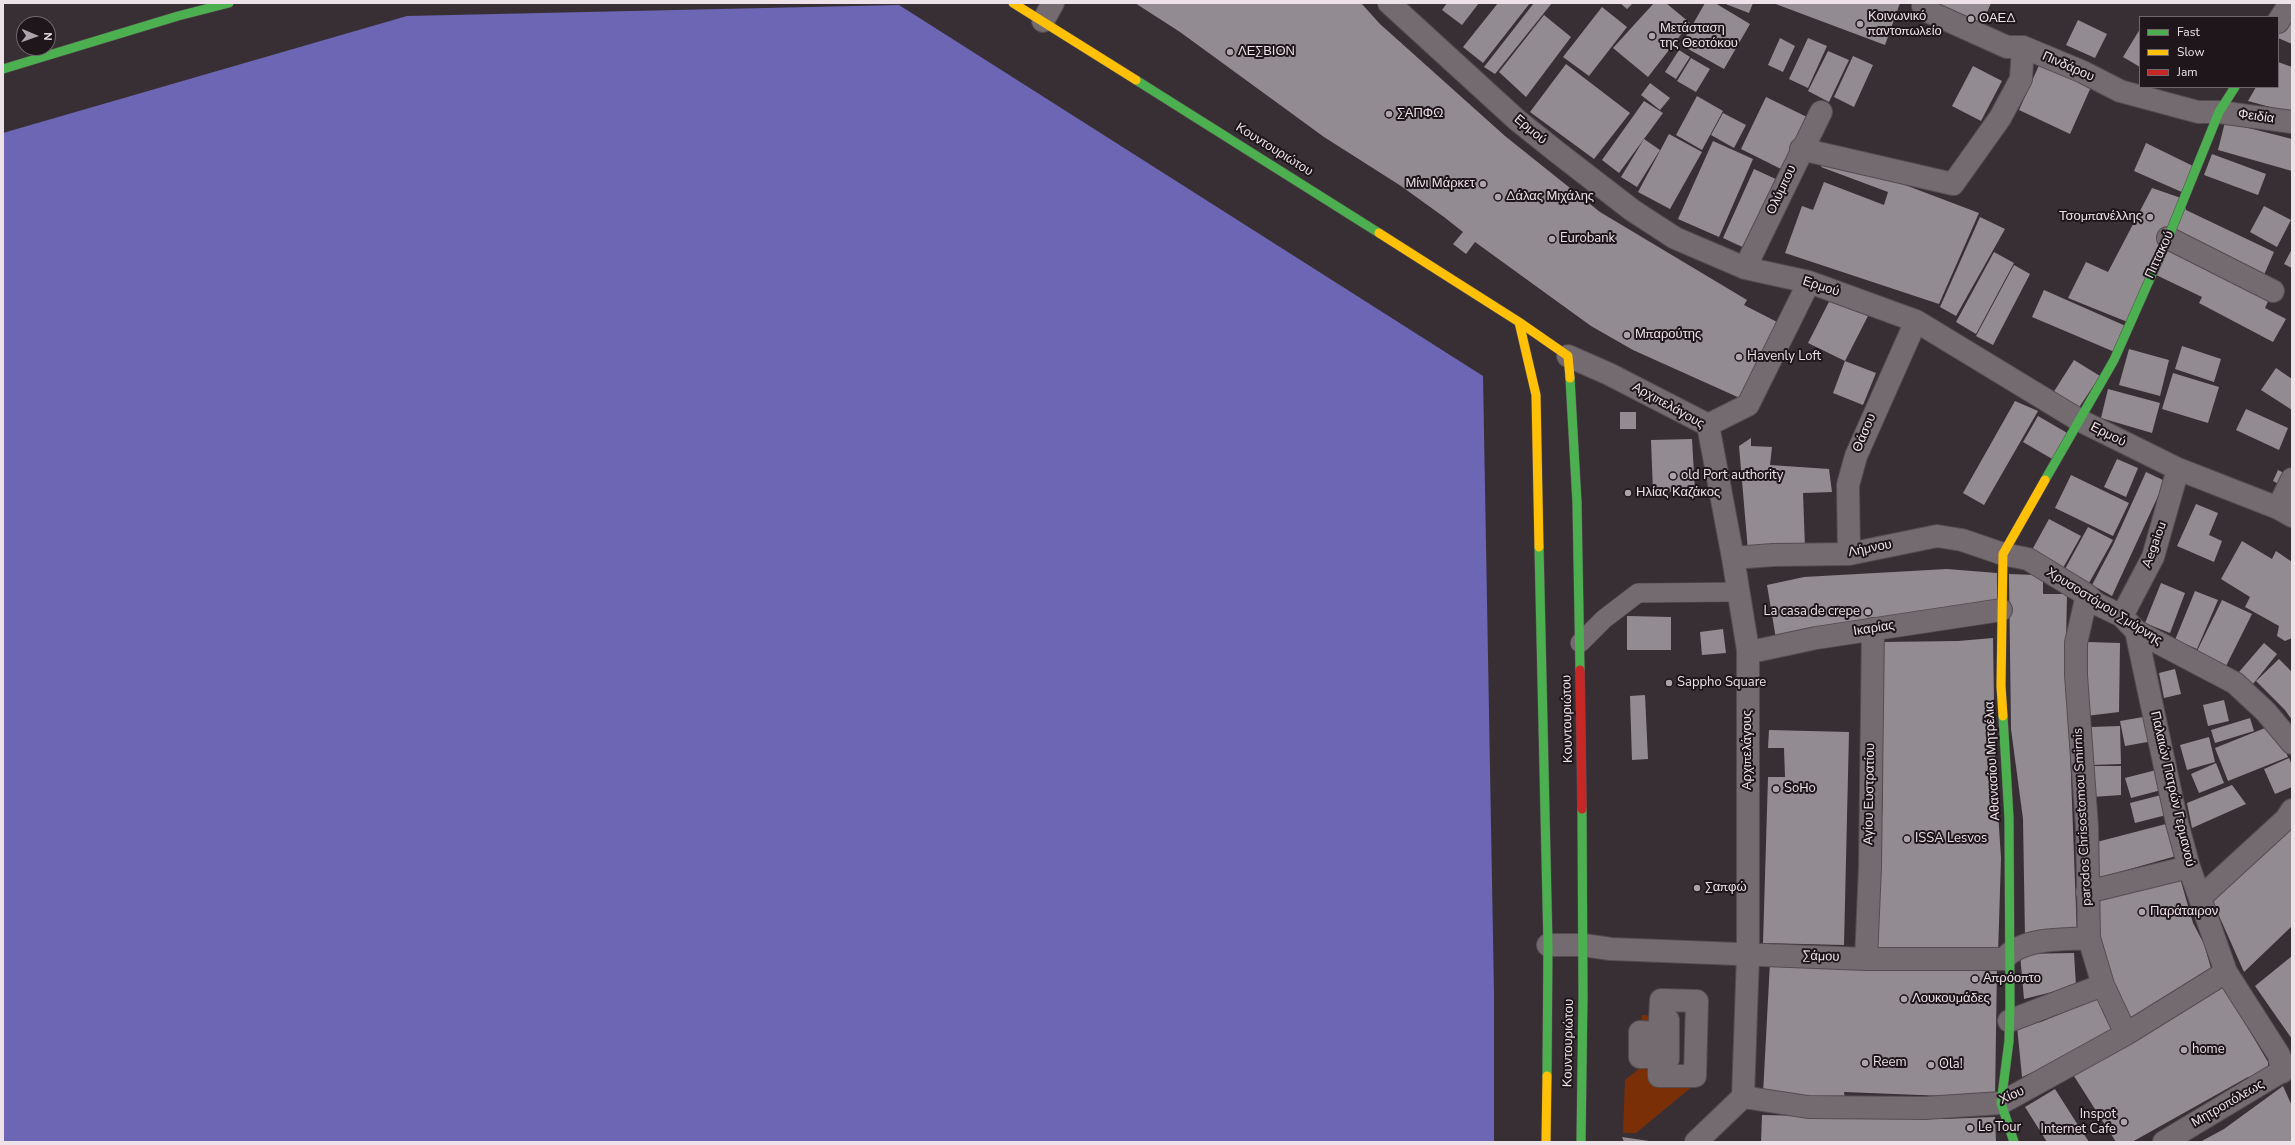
<!DOCTYPE html>
<html>
<head>
<meta charset="utf-8">
<style>
	body { margin:0 }
	#map { position:relative; width:2295px; height:1145px; overflow:hidden; background:#382f34; font-family:"Nunito Sans",sans-serif }
	canvas { display:block }
	.frame { position:absolute; inset:0; border:4px solid #eee2e9; pointer-events:none }
	.legend { position:absolute; left:2139px; top:16px; width:140px; height:72px; box-sizing:border-box; background:#1e161a; border:1px solid #71686d; margin:0; padding:5px 7px; list-style:none; font-size:12px; color:#eee2e9 }
	.legend li { display:flex; align-items:center; gap:8px; height:20px }
	.legend b { width:20px; border:1px solid #71686d }
	.north { position:absolute; left:16px; top:16px; width:40px; height:40px; box-sizing:border-box; background:#1e161a; border:1px solid #71686d; border-radius:50%; rotate:92deg; font-size:11px; font-weight:700; line-height:16px; text-align:center; color:#eee2e9 }
	.north::after { content:''; display:block; margin:auto; width:14px; height:18px; background:#aea3aa; clip-path:polygon(50% 0,100% 100%,50% 72%,0 100%) }
</style>
</head>
<body>
<div id="map">
<canvas width="2295" height="1145"></canvas>
<div class="frame"></div>
<ul class="legend">
<li><b style="height:5px;background:#4caf50"></b>Fast</li>
<li><b style="height:5px;background:#ffc107"></b>Slow</li>
<li><b style="height:5px;background:#c62828"></b>Jam</li>
</ul>
<div class="north">N</div>
</div>
<script>
const ctx = document.querySelector('canvas').getContext('2d');
ctx.lineJoin = 'round';
function paint(path, color) { ctx.fillStyle = color; ctx.fill(path, 'evenodd'); }
function trace(path, color, width, dash) { ctx.strokeStyle = color; ctx.lineWidth = width; ctx.lineCap = dash ? 'butt' : 'round'; ctx.setLineDash(dash || []); ctx.stroke(path); }
function write(font, color, halo, rows, align = 'center') {
  ctx.font = font + ' "Nunito Sans",sans-serif'; ctx.lineWidth = 4; ctx.setLineDash([]); ctx.textBaseline = 'middle'; ctx.strokeStyle = halo; ctx.fillStyle = color; for (const [text, x, y, turn = 0] of rows) {
    ctx.save(); ctx.translate(x, y); ctx.rotate((+turn || 0) * Math.PI / 180); ctx.textAlign = isNaN(turn) ? turn : align; if (halo) ctx.strokeText(text, 0, 0); ctx.fillText(text, 0, 0); ctx.restore();
  }
}
const green = new Path2D(`
	M1655 995 1708 996 1706 1028 1698 1000 1660 999 1659 1059 1705 1076 1636 1133H1623L1625 1080 1639 1069 1642 1015 1654 1016Z`);
const water = new Path2D(`
	M899 5 1483 376 1494 994V1142H3V133L407 16Z`);
const building = new Path2D(`
	M1135 3H1361L1380 24 1505 136 1600 212 1747 300 1744 305 1777 322 1758 359 1742 399 1633 350 1591 326 1475 242 1466 254 1453 244 1463 232 1444 217 1401 186 1324 137 1180 32Z
	M1447 3H1479L1462 25 1442 10Z
	M1498 3H1530L1483 63 1463 47Z
	M1534 3H1552L1495 74 1484 67Z
	M1620 3H1633L1627 9Z
	M1654 3H1666L1690 23 1648 77 1613 48Z
	M1705 3H1715L1750 24 1724 69 1681 45Z
	M1723 3H1753L1749 13Z
	M1773 3H1900L1885 45Z
	M1938 3H1991L1980 29 1935 8Z
	M1602 7 1627 27 1589 76 1563 57Z
	M2292 13V44L2278 38V31Z
	M1544 15 1571 37 1526 97 1499 72Z
	M2078 20 2107 34 2095 58 2066 45Z
	M2140 29V67L2123 57Z
	M1780 38 1795 46 1783 72 1768 65Z
	M1808 38 1827 46 1808 88 1789 79Z
	M1679 50 1690 57 1676 79 1665 72Z
	M1828 51 1849 60 1829 102 1808 91Z
	M1853 56 1873 65 1854 107 1834 97Z
	M1691 58 1710 69 1696 92 1677 81Z
	M2278 62 2292 67V113L2248 101 2256 87H2278Z
	M2040 63 2091 87 2070 134 2019 110Z
	M1566 64 1630 113 1594 159 1530 112Z
	M1973 66 2002 81 1981 121 1952 106Z
	M1650 83 1670 98 1660 110 1641 95Z
	M1697 96 1723 111 1702 150 1676 135Z
	M1766 97 1809 118 1783 170 1741 149Z
	M1644 101 1663 113 1619 173 1602 160Z
	M1723 113 1746 125 1734 148 1711 135Z
	M2225 122 2292 139V171L2218 150Z
	M1669 134 1702 152 1670 209 1638 192Z
	M1644 139 1660 150 1637 187 1621 177Z
	M1713 141 1753 159 1719 237 1678 219Z
	M2146 143 2197 168 2184 193 2134 171Z
	M2212 154 2266 174 2258 195 2204 175Z
	M1826 155 1979 213 1939 304 1785 253 1802 206 1813 210 1824 182 1884 205 1888 192 1821 167Z
	M1754 169 1780 181 1749 250 1723 238Z
	M2152 188 2184 199 2186 210 2274 252 2260 284 2273 291 2265 308 2286 319 2273 342 2199 303 2202 297 2152 273 2130 323 2068 298 2086 262 2108 272Z
	M2264 206 2291 220 2277 247 2250 232Z
	M1980 217 2005 229 1956 316 1940 307Z
	M2292 249V268L2284 264Z
	M1994 252 2014 263 1976 334 1956 322Z
	M2014 265 2030 274 1993 345 1976 336Z
	M2044 290 2128 327 2117 353 2032 317Z
	M1833 294 1870 312 1845 361 1808 343Z
	M2182 346 2221 359 2214 382 2175 369Z
	M2129 349 2169 360 2160 396 2119 385Z
	M2074 360 2100 376 2078 409 2053 393Z
	M1845 361 1876 373 1863 405 1833 393Z
	M2276 368 2292 379V410L2261 390Z
	M2173 373 2219 387 2208 423 2162 409Z
	M2108 389 2160 403 2152 433 2101 418Z
	M2015 401 2038 411 1984 505 1963 493Z
	M2246 409 2288 428 2279 450 2236 430Z
	M1620 412H1636V429H1620Z
	M2038 416 2069 434 2054 460 2023 442Z
	M1751 438V446L1772 447 1770 465 1829 469 1832 492 1803 493 1805 548 1748 551 1739 446Z
	M1692 439 1695 491 1653 492 1651 440Z
	M2117 459 2138 468 2126 497 2104 487Z
	M2278 470 2288 475 2283 486 2273 481Z
	M2146 472 2165 481 2112 596 2092 585 2113 545Z
	M2071 475 2129 503 2113 536 2055 508Z
	M2196 504 2218 513 2209 535 2222 541 2214 562 2177 546Z
	M2049 519 2081 536 2063 568 2032 550Z
	M2088 527 2113 540 2089 583 2065 569Z
	M2242 541 2272 559 2276 551 2292 562V638L2285 641 2277 636 2279 626 2245 607 2250 597 2221 579Z
	M1947 569 1997 573V607L1777 645 1767 585 1804 577Z
	M2009 574 2035 575 2043 580V594H2067L2066 642 2077 936 2025 938 2023 819 2011 729Z
	M2161 583 2185 593 2170 633 2145 623Z
	M2195 591 2218 600 2197 649 2175 640Z
	M2222 600 2252 614 2226 666 2197 651Z
	M1627 616 1671 617V650H1627Z
	M1723 629 1726 653 1702 655 1700 632Z
	M1993 638 1995 767 2001 858 1998 955 1876 951 1883 795 1882 642 1958 641Z
	M2088 642 2120 643 2119 712 2086 716Z
	M2264 643 2277 654 2253 684 2239 672Z
	M2279 659 2292 672V720L2285 710 2256 681Z
	M2175 669 2181 694 2164 698 2159 673Z
	M1645 695 1648 759 1632 760 1630 696Z
	M2224 700 2229 721 2208 726 2203 705Z
	M2149 716 2153 741 2125 746 2120 721Z
	M2250 718 2254 731 2215 743 2211 730Z
	M2275 724 2288 757 2228 781 2215 748Z
	M2120 726 2121 764 2092 765 2091 727Z
	M1769 730 1849 732 1844 945 1763 943 1768 777H1785L1784 748H1768Z
	M2209 737 2215 762 2187 770 2180 745Z
	M2289 758 2292 765V787L2275 794 2264 769Z
	M2216 763 2224 783 2199 793 2191 774Z
	M2092 766H2121V795L2092 797Z
	M2160 769 2165 789 2131 798 2125 778Z
	M2232 785 2246 804 2192 828 2187 803Z
	M2165 794 2170 814 2135 823 2130 803Z
	M2166 824 2176 856 2091 880 2089 844Z
	M2292 824V926L2244 972 2212 900Z
	M2180 878 2193 923 2204 944 2212 972 2132 1025 2104 967 2094 901Z
	M2074 953 2076 986 2024 999 2020 954Z
	M2292 956V1039L2255 986Z
	M1770 962 1997 966 1995 1098 1844 1092 1845 1099 1763 1094Z
	M2223 986 2268 1062V1068L2260 1076 2248 1077 2132 1142H2116L2072 1073Z
	M2103 996 2119 1034 2022 1077 2017 1026 2041 1022Z
	M2283 1086 2292 1106V1142H2200L2224 1129Z
	M2055 1089 2076 1122 2089 1142H2047L2025 1107Z
	M1762 1115 1944 1119 1995 1117 1996 1142H1761Z
	M1622 1137 1649 1141V1142H1624Z`);
const lane = new Path2D(`
	M1580 643 1604 619 1638 593 1739 592`);
const street = new Path2D(`
	M1389 3 1517 120 1557 152 1632 210 1675 238 1745 268 1809 282 1916 321 2079 420 2178 469 2278 508 2292 516
	M1924 3 1923 6 1927 11 2007 47H2023L2083 72 2120 91 2198 112H2219L2292 122
	M1043 21 1053 3
	M2278 22 2290 3
	M1801 149 1953 184 2000 118 2021 79 2023 47
	M2168 238 2273 291
	M1745 268 1821 112
	M1568 356 1609 374 1708 425 1733 558 1748 650V955L1743 1097 1696 1142
	M1708 425 1748 405 1809 282
	M2278 508 2292 479
	M1849 554 1848 485 1856 456 1916 321
	M1733 558 1773 555 1849 554 1937 536 1962 540 2003 554 2028 559 2087 595 2095 603 2122 616 2136 631 2235 683 2266 712 2292 743
	M2087 595 2076 643V675L2087 827 2089 938 2103 985 2126 1034
	M2122 616 2153 557 2178 469
	M2136 631 2177 823 2189 867 2226 972 2279 1055 2282 1072
	M1748 650H1760L1816 638 2001 610
	M2087 892 2189 867
	M2201 897 2286 819 2292 810
	M1548 945H1583L1611 949 1866 959H2004C2022 937 2062 940 2089 938
	M1866 959 1870 867 1873 629
	M1661 1000 1697 1001 1695 1076H1659V1059H1668V1020H1660Z
	M2009 1021 2103 985
	M1640 1032 1658 1033 1657 1057H1640Z
	M1743 1097 1808 1107 1925 1108 2001 1103 2126 1034 2226 972
	M2164 1142 2292 1065`);
const fast = new Path2D(`
	M3 69 178 16 229 3
	M1136 80 1379 233
	M1570 378 1577 503 1580 670
	M2045 480 2114 360 2168 238 2219 112 2235 87
	M1539 547 1548 945 1547 1076
	M2003 716 2009 818 2010 1005 2009 1041 2001 1103 2014 1142
	M1581 1142 1583 995 1582 809`);
const slow = new Path2D(`
	M1013 3 1136 80
	M1379 233 1519 322 1568 356 1570 378
	M1519 322 1536 395 1539 547
	M2003 716 2001 686 2003 554 2045 480
	M1546 1142 1547 1076`);
const jam = new Path2D(`
	M1580 670 1582 809`);
const markers = [
	[1971,19,4,"#aea3aa"],
	[1860,24,4,"#aea3aa"],
	[1652,36,4,"#aea3aa"],
	[1230,52,4,"#aea3aa"],
	[1389,114,4,"#aea3aa"],
	[1483,184,4,"#aea3aa"],
	[1498,197,4,"#aea3aa"],
	[2150,217,4,"#aea3aa"],
	[1552,239,4,"#aea3aa"],
	[1627,335,4,"#aea3aa"],
	[1739,357,4,"#aea3aa"],
	[1673,476,4,"#aea3aa"],
	[1628,493,4,"#aea3aa"],
	[1868,612,4,"#aea3aa"],
	[1669,683,4,"#aea3aa"],
	[1776,789,4,"#aea3aa"],
	[1907,839,4,"#aea3aa"],
	[1697,888,4,"#aea3aa"],
	[2142,912,4,"#aea3aa"],
	[1975,979,4,"#aea3aa"],
	[1904,999,4,"#aea3aa"],
	[2184,1050,4,"#aea3aa"],
	[1865,1063,4,"#aea3aa"],
	[1931,1065,4,"#aea3aa"],
	[2124,1122,4,"#aea3aa"],
	[1970,1128,4,"#aea3aa"]
];
const poiNames = [
	["Κοινωνικό",1868,17],
	["παντοπωλείο",1868,32],
	["ΟΑΕΔ",1979,19],
	["Μετάσταση",1660,29],
	["της Θεοτόκου",1660,44],
	["ΛΕΣΒΙΟΝ",1238,52],
	["ΣΑΠΦΩ",1397,114],
	["Μίνι Μάρκετ",1475,184,"right"],
	["Δάλας Μιχάλης",1506,197],
	["Τσομπανέλλης",2142,217,"right"],
	["Eurobank",1560,239],
	["Μπαρούτης",1635,335],
	["Havenly Loft",1747,357],
	["old Port authority",1681,476],
	["Ηλίας Καζάκος",1636,493],
	["La casa de crepe",1860,612,"right"],
	["Sappho Square",1677,683],
	["SoΗo",1784,789],
	["ISSA Lesvos",1915,839],
	["Σαπφώ",1705,888],
	["Παράταιρον",2150,912],
	["Απρόοπτο",1983,979],
	["Λουκουμάδες",1912,999],
	["home",2192,1050],
	["Reem",1873,1063],
	["Ola!",1939,1065],
	["Inspot",2116,1115,"right"],
	["Internet Cafe",2116,1130,"right"],
	["Le Tour",1978,1128]
];
const streetNames = [
	["Πινδάρου",2068,67,24],
	["Φειδία",2256,117,8],
	["Ερμού",1530,130,40],
	["Κουντουριώτου",1274,150,32],
	["Ολύμπου",1782,190,-65],
	["Πιττακού",2160,255,-65],
	["Ερμού",1821,287,18],
	["Αρχιπελάγους",1668,406,29],
	["Θάσου",1865,433,-67],
	["Ερμού",2108,435,27],
	["Aegaiou",2155,545,-70],
	["Λήμνου",1870,549,-11],
	["Χρυσοστόμου Σμύρνης",2104,607,32],
	["Ικαρίας",1874,629,-9],
	["Κουντουριώτου",1568,719,-91],
	["Αρχιπελάγους",1748,750,-90],
	["Αθανασίου Μητρέλια",1993,761,-93],
	["Παλαιών Πατρών Γερμανού",2172,789,77],
	["Αγίου Ευστρατίου",1870,794,-89],
	["parodos Chrisostomou Smirnis",2083,817,-93],
	["Σάμου",1821,957,2],
	["Κουντουριώτου",1569,1043,-89],
	["Χίου",2012,1096,-24],
	["Μητροπόλεως",2228,1104,-30]
];
paint(green, '#7b2f07');
paint(water, '#6d66b4');
paint(building, '#928c92');
trace(lane, '#554c51', 20);
trace(street, '#554c51', 24);
trace(fast, '#554c51', 10);
trace(slow, '#554c51', 10);
trace(jam, '#554c51', 10);
trace(lane, '#736b70', 19);
trace(street, '#736b70', 22);
trace(fast, '#4caf50', 9);
trace(slow, '#ffc107', 9);
trace(jam, '#c62828', 9);
for (const [x, y, r, color] of markers) { const dot = new Path2D(); dot.arc(x, y, r, 0, 2 * Math.PI); ctx.fillStyle = color; ctx.fill(dot); trace(dot, '#1e161a', 1.5); }
write('13px', '#eee2e9', '#1e161a', poiNames, 'left');
write('13px', '#eee2e9', '#1e161a', streetNames);
</script>
</body>
</html>
